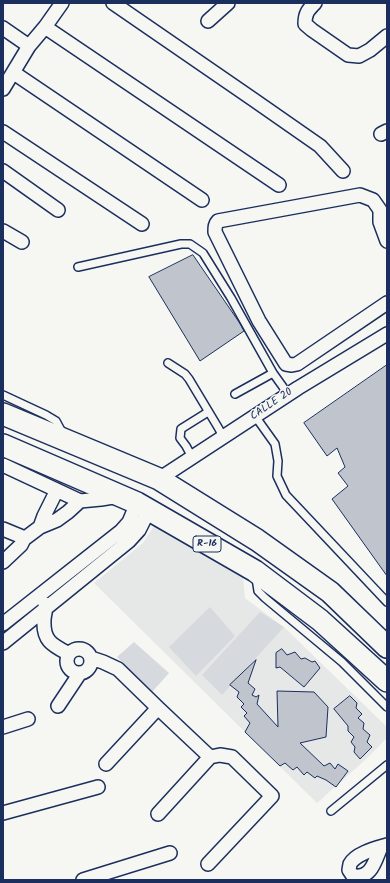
<!DOCTYPE html>
<html>
<head>
<meta charset="utf-8">
<style>
	body { margin:0 }
	#map { position:relative; width:390px; height:883px; overflow:hidden; background:#f6f6f2; font-family:Kalam,sans-serif }
	canvas { display:block }
	.frame { position:absolute; inset:0; border:4px solid #1b2f5e; pointer-events:none }
</style>
</head>
<body>
<div id="map">
<canvas width="390" height="883"></canvas>
<div class="frame"></div>
</div>
<script>
const ctx = document.querySelector('canvas').getContext('2d');
ctx.lineJoin = 'round';
function paint(path, color) { ctx.fillStyle = color; ctx.fill(path, 'evenodd'); }
function trace(path, color, width, dash) { ctx.strokeStyle = color; ctx.lineWidth = width; ctx.lineCap = dash ? 'butt' : 'round'; ctx.setLineDash(dash || []); ctx.stroke(path); }
function write(font, color, halo, rows, align = 'center') {
  ctx.font = font + ' Kalam,sans-serif'; ctx.lineWidth = 3; ctx.setLineDash([]); ctx.textBaseline = 'middle'; ctx.strokeStyle = halo; ctx.fillStyle = color; for (const [text, x, y, turn = 0] of rows) {
    ctx.save(); ctx.translate(x, y); ctx.rotate((+turn || 0) * Math.PI / 180); ctx.textAlign = isNaN(turn) ? turn : align; if (halo) ctx.strokeText(text, 0, 0); ctx.fillText(text, 0, 0); ctx.restore();
  }
}
const built = new Path2D(`
	M154 526 243 576 245 598 286 629 387 727V738L364 761 317 803 94 583 143 543Z`);
const green = new Path2D(`
	M210 607 235 636 196 676 169 647Z
	M260 612 284 627 222 695 202 675Z
	M134 642 169 673 152 692 117 657Z`);
const building = new Path2D(`
	M193 255 239 322 244 331 200 361 149 277Z
	M387 365V576L332 499 348 486 338 473 345 467 337 448 327 456 304 423Z
	M282 649 287 655 295 652 301 659 305 658 312 662 315 661 320 668 304 687 280 667 276 668V653Z
	M256 660 248 683 255 689 252 695 256 697 259 695 257 704 278 727 277 691 314 692 328 707 326 737 300 743 324 766 330 763 335 769 338 764 348 771 336 787 326 780 317 776 315 778 307 772 304 775 297 767 293 770 285 763 280 766 245 732 250 723 244 716 247 713 241 707 244 704 237 697 239 692 230 685Z
	M350 696 357 703 356 708 362 714 358 718 364 723 363 729 370 735 367 742 372 747 360 759 354 752 355 747 351 742 354 737 348 731V726L334 709Z`);
const lane = new Path2D(`
	M78 267 181 244H190L203 253 231 298 273 373 283 387 287 395
	M168 363 185 374 189 379 219 429 223 437
	M235 394 273 373
	M3 395 46 415 56 421 63 434
	M255 416 275 444 278 461 277 476 286 495 387 602
	M192 457 186 446 180 438 181 429 184 427 208 412
	M256 578 258 591 265 598 342 662 387 707
	M331 811 387 765`);
const street = new Path2D(`
	M113 3 254 100 320 146 343 171
	M315 3C308 10 305 13 305 24L312 30 348 55 359 56 370 50 387 36
	M208 21 228 3
	M45 27 279 185
	M3 28 29 46
	M14 73 202 200
	M3 89 29 46 45 27 62 3
	M3 132 142 224
	M381 134 387 131
	M3 171 58 210
	M3 231 22 242
	M387 241 380 222V210L373 200 360 195 218 221C215 224 215 227 215 232L259 321 286 364 292 365 297 364 387 303
	M3 465 80 501 101 499 119 496
	M159 479 298 388 387 334
	M40 527 44 516 57 490
	M3 529 20 536 24 539
	M3 562 21 545 24 539 40 527 57 520 68 512 80 501
	M45 604C47 610 44 614 44 620 43 641 52 645 69 654
	M3 624 121 531 129 522 137 503
	M3 643 129 541 139 530 149 510
	M67 661a12 12 0 1 1 24 0a12 12 0 1 1-24 0Z
	M91 658 103 662 118 669 158 708 210 757 220 755 232 757 272 796 208 864
	M58 706 80 673
	M3 727 28 719
	M106 764 158 708
	M3 813 98 787
	M158 814 210 757
	M381 847C375 860 372 879 353 876L349 870C349 869 350 865 350 864 356 853 377 848 387 845
	M83 880 170 853`);
const primary = new Path2D(`
	M3 414 159 479 257 540 330 592 387 647
	M3 445 137 503 255 571 320 620 387 681`);
const shields = [
	[207,544,28]
];
const shieldNames = [
	["R-16",207,544]
];
const streetNames = [
	["CALLE 20",272,405,-34]
];
paint(built, '#e6e7e7');
paint(green, '#d6d9dd');
paint(building, '#c0c4cd');
trace(building, '#1b2f5e', 1);
trace(lane, '#1b2f5e', 10);
trace(street, '#1b2f5e', 16);
trace(primary, '#1b2f5e', 24);
trace(lane, '#f6f6f2', 7);
trace(street, '#f6f6f2', 13);
trace(primary, '#f6f6f2', 21);
for (const [x, y, w] of shields) { const box = new Path2D(); box.roundRect(x - w / 2, y - 8, w, 16, 3); ctx.fillStyle = '#f6f6f2'; ctx.fill(box); trace(box, '#1b2f5e', 1); }
write('bold 10px', '#1b2f5e', null, shieldNames);
write('11px', '#1b2f5e', '#f6f6f2', streetNames);
</script>
</body>
</html>
